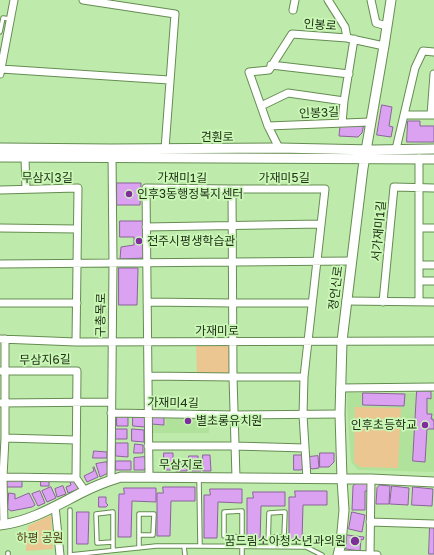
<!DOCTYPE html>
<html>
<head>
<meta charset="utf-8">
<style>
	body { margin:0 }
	canvas { display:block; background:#beeaab }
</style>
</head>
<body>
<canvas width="434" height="555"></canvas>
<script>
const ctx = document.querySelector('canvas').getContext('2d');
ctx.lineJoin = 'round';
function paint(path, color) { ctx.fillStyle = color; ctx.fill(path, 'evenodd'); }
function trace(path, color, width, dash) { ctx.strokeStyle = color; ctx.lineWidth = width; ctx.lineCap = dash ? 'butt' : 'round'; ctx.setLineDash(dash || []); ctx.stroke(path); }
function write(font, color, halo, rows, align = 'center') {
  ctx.font = font + ' "Golos Text","Noto Sans KR",sans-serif'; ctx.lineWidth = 3.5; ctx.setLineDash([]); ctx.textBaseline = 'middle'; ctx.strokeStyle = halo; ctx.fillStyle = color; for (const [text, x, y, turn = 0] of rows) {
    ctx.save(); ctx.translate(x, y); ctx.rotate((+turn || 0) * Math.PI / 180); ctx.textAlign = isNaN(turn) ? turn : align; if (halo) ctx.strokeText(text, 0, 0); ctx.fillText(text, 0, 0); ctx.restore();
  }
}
const built = new Path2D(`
	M347 393H434V472L358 470 351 462 347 407Z
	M166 416H209V433H152V425H166Z`);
const green = new Path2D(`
	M196 342H234L233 377H197Z
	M355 407 401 408 398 468 360 467 354 462Z
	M51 515 53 549 26 551 28 526Z`);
const building = new Path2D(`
	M382 105 392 107 389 126 393 127 391 137 377 135Z
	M408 121H420V126H434V142H407Z
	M364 124 362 133 358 137 339 136 340 126Z
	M117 183H141L140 205H117Z
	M120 221H144L145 258 120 259 121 247 134 245V237H120Z
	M119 268H138L137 305H119Z
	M417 391H431V399L427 398V414H432L431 419H433V421H434V429H427L425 462 413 461Z
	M363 393 405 394 404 406 363 405Z
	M117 415H128V426H117Z
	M155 416 164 417V425L151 424V419Z
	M133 417H145V427L133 426Z
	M116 429H127V439H116Z
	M132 429 144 430V442L132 441Z
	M116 443H128V457L116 456Z
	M135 444 143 445V453H134Z
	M94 451 107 452V458H93Z
	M164 453H173V470H164Z
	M320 453H334V462L329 467H320Z
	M203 455H210L211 471H203Z
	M294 455H304V467L301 470H294Z
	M189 456H198V463H201V471H189Z
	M318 456 319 468 312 469 310 467 309 457Z
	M145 457 146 467 144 470H134V458Z
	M116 461H131V470H116Z
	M107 462 108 473 100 477 96 464Z
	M176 464H187V471H176Z
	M94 467 98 477 87 482 84 476 94 471 93 468Z
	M7 478 22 479V487H7Z
	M41 479H49V486H41Z
	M73 481 77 483 80 489 68 493 66 487 71 485 70 482Z
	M357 483H369L368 491H365V510H352L353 486Z
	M380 485 390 486 389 504H376L377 488Z
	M63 486 66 494 57 497 55 489Z
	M392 486 409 488 408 505 390 504Z
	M51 487 56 498 47 502 42 491Z
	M163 487H195V501H171L170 536H157V493H163Z
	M413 487 433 489 432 506 412 505Z
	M124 488H156V502L132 501 131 537H118L119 494H124Z
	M210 489H242V503L218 502 217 538H204V495H210Z
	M40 491 45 503 38 506 32 494Z
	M295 491H327V505H303L302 540H289V497H295Z
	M253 492H285V506H261L260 542H247V498H253Z
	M9 493 15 494V499L29 493 35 505 32 507 11 511 8 509Z
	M99 497H106V503L108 505 106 507H99Z
	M77 512H89L88 544H77Z
	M352 512 365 515 362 532 349 529Z
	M430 525H434V554H429Z
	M347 535 364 537 363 540 361 539 360 551 346 549Z`);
const lane = new Path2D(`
	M0 32 3 18 11 19
	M199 479 200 546
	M70 510V555L156 546H200L306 547 322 555
	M139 535H153L154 514H139V548
	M242 537 224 536V512L242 511V555
	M113 542 97 543 96 514 113 512V550
	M184 546 185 555
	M268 546 269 513 285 512 284 537H268
	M8 553V555`);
const street = new Path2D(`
	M83 0 175 14 165 149
	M328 0 345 27 347 38
	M371 0 376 23 387 26
	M293 10 295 0
	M271 65 349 74
	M1 69 169 80
	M0 74 14 0
	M261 106 288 93 344 101
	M404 115H434
	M431 115 434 74
	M342 123 344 101 354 39
	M268 126 370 122
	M279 148 268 126 249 72 269 70 292 34 347 38 384 46
	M396 149 415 68 423 51 434 52
	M25 158 26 189
	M419 158V302
	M232 189 233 377 236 478
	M0 190 78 188 76 342
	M146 227 320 224
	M0 228 77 229
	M419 228H434
	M0 264 352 261
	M419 265H434
	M419 281H434
	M346 301 434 302
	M147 302 233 303H312
	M383 302 394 187 434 188
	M0 303H77
	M0 339 76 342 434 341
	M0 371H77L76 478 85 491
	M148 376 233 377H304
	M340 388 434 387
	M0 403 111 402
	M111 413 235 415 340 414
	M5 438 76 440
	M148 446H235L305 448
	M3 477 76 478
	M149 477 146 188 232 189H325L304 377 303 415 307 479
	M111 480 113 263 112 154
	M55 506 60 555
	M370 522 434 524
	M4 525 3 477 5 438V339
	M338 554 377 555
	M370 555 371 479`);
const secondary = new Path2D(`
	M0 148 111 149 279 148 373 150 434 149
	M0 157 434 159
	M0 525C30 522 57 505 83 492 95 486 108 481 121 477L371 479 434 482
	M338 555 341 543 344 510 342 479 340 414 342 341 363 168 384 46 391 0`);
const markers = [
	[129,194,4,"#802d9c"],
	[139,241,4,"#802d9c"],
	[188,421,4,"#802d9c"],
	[425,425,4,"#802d9c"],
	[355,541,5,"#802d9c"]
];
const streetNames = [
	["인봉로",320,25,4],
	["인봉3길",319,113,-3],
	["견훤로",217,137],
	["무삼지3길",47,178],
	["가재미1길",182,178,1],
	["가재미5길",284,178],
	["서가재미1길",379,231,-85],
	["정언신로",336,288,-83],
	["구총목로",101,315,-89],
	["가재미로",217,331],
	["무삼지6길",45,360,-1],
	["가재미4길",173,403,1],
	["무삼지로",181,465,1]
];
const poiNames = [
	["인후3동행정복지센터",137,194],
	["전주시평생학습관",147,241],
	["별초롱유치원",196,421],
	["인후초등학교",417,425,"right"],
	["꿈드림소아청소년과의원",346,541,"right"]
];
const parkNames = [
	["하평 공원",40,538]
];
paint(built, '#b1e29c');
paint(green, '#ecc690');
paint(building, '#dca2f2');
trace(building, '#8b629b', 1);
trace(lane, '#658d52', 5.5);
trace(street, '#658d52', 9);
trace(secondary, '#658d52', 11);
trace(lane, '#fff', 3.5);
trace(street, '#fff', 7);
trace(secondary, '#fff', 9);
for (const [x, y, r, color] of markers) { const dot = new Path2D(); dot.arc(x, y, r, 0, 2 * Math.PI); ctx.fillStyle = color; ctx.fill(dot); trace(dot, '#cbf8b7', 1.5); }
write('12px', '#203118', '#cbf8b7', streetNames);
write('12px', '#203118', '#cbf8b7', poiNames, 'left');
write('12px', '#533b15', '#cbf8b7', parkNames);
</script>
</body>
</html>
